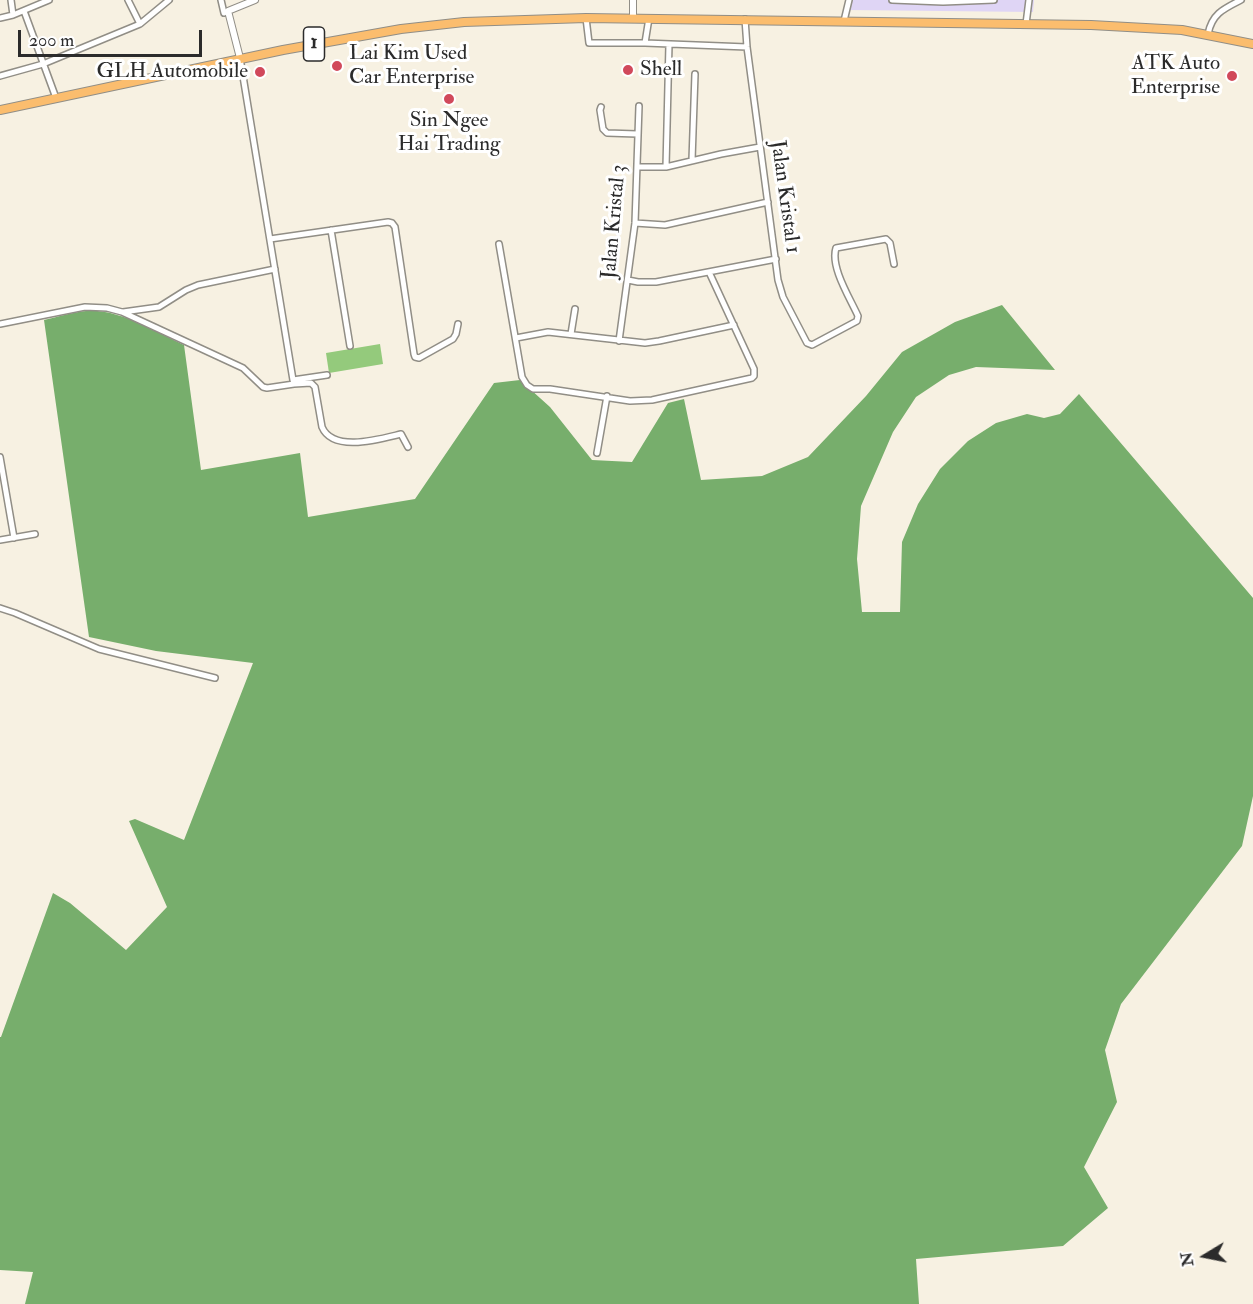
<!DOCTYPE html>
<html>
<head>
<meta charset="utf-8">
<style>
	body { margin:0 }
	#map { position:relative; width:1253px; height:1304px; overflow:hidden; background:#f7f1e2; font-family:"IM FELL Double Pica",serif }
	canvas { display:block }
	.north { position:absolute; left:1175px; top:1226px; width:60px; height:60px; -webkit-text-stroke:4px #fff; paint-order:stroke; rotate:260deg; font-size:16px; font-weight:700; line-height:24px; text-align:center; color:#2b2b2b }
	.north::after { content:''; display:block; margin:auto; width:21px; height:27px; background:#2b2b2b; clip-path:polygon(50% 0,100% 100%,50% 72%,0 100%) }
	.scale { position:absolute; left:18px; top:30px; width:184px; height:27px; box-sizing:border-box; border:3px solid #2b2b2b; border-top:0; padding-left:8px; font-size:18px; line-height:21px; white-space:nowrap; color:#2b2b2b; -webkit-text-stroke:4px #fff; paint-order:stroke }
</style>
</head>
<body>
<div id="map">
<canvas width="1253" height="1304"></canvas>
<div class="north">N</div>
<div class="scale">200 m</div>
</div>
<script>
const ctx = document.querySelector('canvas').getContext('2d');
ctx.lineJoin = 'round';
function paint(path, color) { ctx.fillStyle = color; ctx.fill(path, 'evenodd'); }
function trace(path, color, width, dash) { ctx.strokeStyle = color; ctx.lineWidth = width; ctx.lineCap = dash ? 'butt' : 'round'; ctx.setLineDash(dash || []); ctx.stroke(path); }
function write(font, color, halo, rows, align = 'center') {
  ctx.font = font + ' "IM FELL Double Pica",serif'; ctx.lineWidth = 6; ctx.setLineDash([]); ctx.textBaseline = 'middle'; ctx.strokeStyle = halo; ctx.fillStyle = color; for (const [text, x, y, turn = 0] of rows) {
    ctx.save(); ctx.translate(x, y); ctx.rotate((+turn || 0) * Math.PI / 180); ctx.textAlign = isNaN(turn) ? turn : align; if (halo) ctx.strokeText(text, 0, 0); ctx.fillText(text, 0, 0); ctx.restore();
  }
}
const built = new Path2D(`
	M848 0H1034L1033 12 847 10Z`);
const green = new Path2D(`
	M380 344 383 364 329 373 326 353Z`);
const forest = new Path2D(`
	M1002 305 1055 370 976 367 949 375 916 397 893 432 861 506 857 559 862 612H900L902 542 918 504 940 469 968 441 996 423 1027 414 1044 418 1060 414 1079 394 1253 598V796L1242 846 1121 1004 1105 1050 1117 1102 1084 1167 1108 1208 1063 1246 916 1259 919 1304H25L33 1272 0 1270V1037H1L53 893 70 903 126 950 167 907 129 821 135 819 184 840 253 663 156 651 89 637 44 320C58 317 73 312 86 311 118 308 156 332 184 345L201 470 300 453 308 517 415 499 494 383 520 380 550 407 592 460 632 462 668 403 684 399 701 480 762 476 808 457 866 396 902 352 955 322Z`);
const minor = new Path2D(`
	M11 0 13 15
	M128 0 140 24
	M221 0 224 13
	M892 0 943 2 994 0
	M24 11 56 98
	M0 18 13 15 49 0
	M586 18 589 43H645L747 47
	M745 19 747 47 778 280 783 297 807 343 812 345 857 321 858 316C850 298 830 267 836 248L886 239 890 243 894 264
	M844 21 849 0
	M1026 24 1029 0
	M1208 34C1212 14 1223 9 1241 0
	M645 43 649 18
	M240 58 293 380
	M0 76 43 64 140 24 169 0
	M601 107 600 110 603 129 607 133 637 134
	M692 160 695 74
	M637 167H666L721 154 760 147
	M666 167 669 44
	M635 223 665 225 768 202
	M331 230 350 346
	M270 239 388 222 392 223 395 227 414 354 415 357 419 358 453 339 456 334 458 324
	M499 244 522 377 527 385 533 389H550L630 401 652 400 752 378 754 376V369L709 272
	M628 280 638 282H656L776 259
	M123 312 159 307 186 290 198 285 275 269
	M0 324 85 307 107 308 122 312 243 368 263 387 267 388 294 384 293 380 327 375
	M571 334 575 309
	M516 338 548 332 645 343 659 341 734 325
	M619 341 635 223 639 106
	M294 384 311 383 315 387 322 427C333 453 380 439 401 434L408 447
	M597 453 607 396
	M0 457 14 538
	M0 540 35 534
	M0 608 15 613 99 649 215 678`);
const tertiary = new Path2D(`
	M633 0V18
	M240 58 228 11 255 0`);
const primary = new Path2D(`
	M0 110 283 50 401 29 464 22 586 18 1091 25 1182 30 1253 44`);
const markers = [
	[337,66,6,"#d1495b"],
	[628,70,6,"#d1495b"],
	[260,72,6,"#d1495b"],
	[1232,76,6,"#d1495b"],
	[449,99,6,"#d1495b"]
];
const shields = [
	[314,44,21]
];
const shieldNames = [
	["1",314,44]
];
const poiNames = [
	["Lai Kim Used",349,54],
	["Car Enterprise",349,78],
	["ATK Auto",1220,64,"right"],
	["Enterprise",1220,88,"right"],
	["Shell",640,70],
	["GLH Automobile",248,72,"right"],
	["Sin Ngee",449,121,"center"],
	["Hai Trading",449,145,"center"]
];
const streetNames = [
	["Jalan Kristal 1",784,197,82],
	["Jalan Kristal 3",615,222,-85]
];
paint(built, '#dfd5f5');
paint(green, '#94ca7c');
paint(forest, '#77ae6c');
trace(minor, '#918e86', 8);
trace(tertiary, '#918e86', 8);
trace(primary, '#918e86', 10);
trace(minor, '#fff', 5);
trace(tertiary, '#fff', 6);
trace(primary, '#fbbd6e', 8);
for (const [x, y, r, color] of markers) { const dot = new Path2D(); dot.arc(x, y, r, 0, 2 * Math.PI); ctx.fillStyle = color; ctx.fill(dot); trace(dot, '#fff', 2); }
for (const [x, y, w] of shields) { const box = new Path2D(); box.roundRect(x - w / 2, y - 17, w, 34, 4.5); ctx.fillStyle = '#fff'; ctx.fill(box); trace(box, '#2b2b2b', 1.5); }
write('bold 20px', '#2b2b2b', null, shieldNames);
write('21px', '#2b2b2b', '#fff', poiNames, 'left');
write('21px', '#2b2b2b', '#fff', streetNames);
</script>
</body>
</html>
